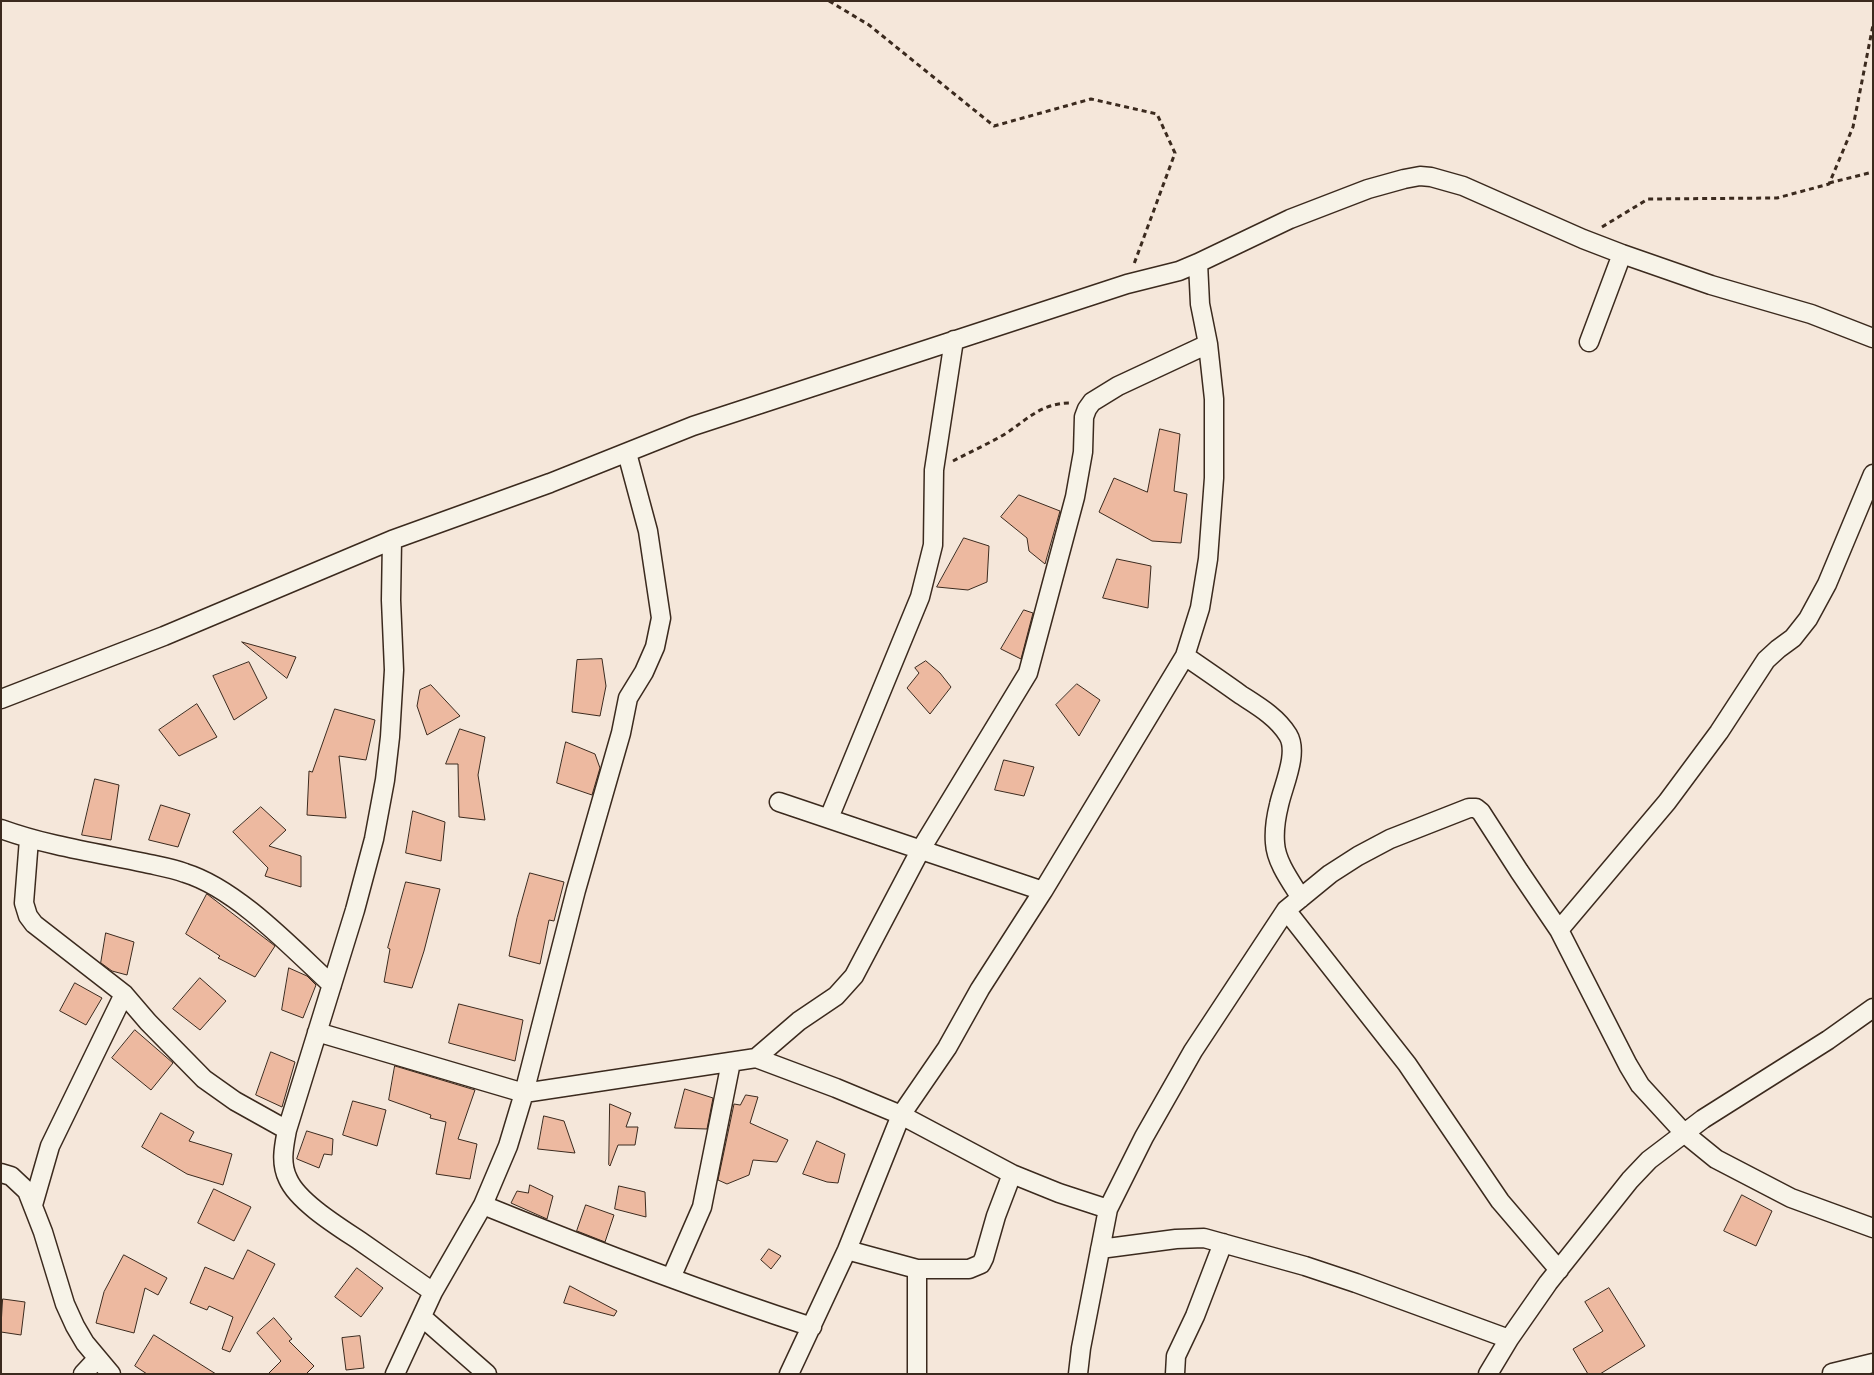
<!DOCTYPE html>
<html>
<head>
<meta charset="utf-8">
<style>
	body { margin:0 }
	#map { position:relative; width:1874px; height:1375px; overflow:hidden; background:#f5e7da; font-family:Mali,sans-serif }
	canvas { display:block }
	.frame { position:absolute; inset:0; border:2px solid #3b2a1e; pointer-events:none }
</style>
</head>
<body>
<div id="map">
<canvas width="1874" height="1375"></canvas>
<div class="frame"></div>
</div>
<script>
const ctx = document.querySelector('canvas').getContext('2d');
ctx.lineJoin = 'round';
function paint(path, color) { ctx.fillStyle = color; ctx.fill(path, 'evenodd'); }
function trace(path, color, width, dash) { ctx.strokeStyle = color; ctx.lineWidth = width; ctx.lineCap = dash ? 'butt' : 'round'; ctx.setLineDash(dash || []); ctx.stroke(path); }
const building = new Path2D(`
	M1160 429 1180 434 1174 491 1187 494 1181 543 1152 541 1099 512 1114 478 1147 492Z
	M1019 495 1060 511 1045 564 1029 551 1027 538 1001 517Z
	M964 538 989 546 987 582 968 590 937 587Z
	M1117 559 1151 566 1148 608 1103 598Z
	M1024 610 1033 613 1021 659 1001 649Z
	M242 642 296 657 287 678Z
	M602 659 606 686 600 716 572 712 577 660Z
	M926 661 940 673 951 687 930 714 907 688 919 673 915 668Z
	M249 662 267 698 234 720 213 676Z
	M1077 684 1100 700 1079 736 1056 705Z
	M431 685 460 716 427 735 417 706 420 690Z
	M197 704 217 737 179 756 159 730Z
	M335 709 375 720 366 760 339 756 346 818 307 815 309 771 312 772Z
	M460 729 485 737 478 775 485 820 459 817 458 764H446Z
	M566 742 595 754 600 768 592 795 557 783Z
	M1004 760 1034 767 1024 796 995 790Z
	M95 779 119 785 111 840 82 835Z
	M161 805 190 814 178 847 149 840Z
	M261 807 286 830 269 846 301 856V887L265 876 268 868 233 832Z
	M413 811 445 822 441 861 406 853Z
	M530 873 564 882 554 921 549 920 540 964 509 956 517 918Z
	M406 882 440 889 424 951 412 988 384 982 390 949 388 948Z
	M207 894 275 946 255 977 218 958 220 956 186 934Z
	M106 933 134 942 127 975 112 971 101 963Z
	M289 968 307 976 316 985 303 1018 282 1010Z
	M200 978 226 1001 200 1030 173 1009Z
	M75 983 102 998 86 1025 60 1011Z
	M459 1004 523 1020 515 1061 449 1043Z
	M135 1030 173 1063 151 1090 112 1058Z
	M271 1052 295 1062 282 1107 256 1095Z
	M395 1066 475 1090 458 1139 477 1144 470 1179 436 1174 446 1122 430 1118 431 1115 389 1100Z
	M685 1089 713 1098 707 1129 675 1128Z
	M746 1095 758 1097 750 1123 788 1140 777 1162 753 1160 749 1175 727 1184 718 1180 734 1104 740 1105Z
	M353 1101 386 1110 377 1146 343 1135Z
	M610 1104 631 1113 626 1127H638L635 1145H618L610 1166 609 1165Z
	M161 1113 194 1132 189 1141 232 1154 223 1185 187 1174 142 1147Z
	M544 1116 564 1121 575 1153 538 1149Z
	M307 1131 333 1139 332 1155 324 1154 319 1168 297 1159Z
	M817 1141 845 1154 838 1183 827 1182 803 1174Z
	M530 1185 553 1196 547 1219 511 1203 517 1191 528 1193Z
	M619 1186 645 1192 646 1217 615 1209Z
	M214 1189 251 1207 234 1241 198 1223Z
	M1742 1195 1772 1211 1756 1246 1724 1231Z
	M586 1205 614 1215 605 1242 577 1231Z
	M769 1249 781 1256 771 1269 761 1260Z
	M248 1250 275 1264 230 1352 222 1349 233 1317 209 1306 207 1310 190 1303 205 1267 233 1279Z
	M124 1255 167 1278 158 1295 145 1288 134 1333 96 1323 104 1292Z
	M357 1268 383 1288 361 1317 335 1297Z
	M570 1286 617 1311 614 1316 564 1303Z
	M1609 1288 1645 1346 1600 1374H1588L1573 1349 1603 1331 1585 1302Z
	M3 1299 25 1302 21 1335 1 1332Z
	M274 1318 292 1339 289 1341 314 1366 306 1374H268L281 1361 257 1333Z
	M154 1335 216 1374H147L135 1366Z
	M360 1336 364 1368 346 1370 342 1338Z`);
const path = new Path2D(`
	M829 1 869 25 994 126 1091 99 1157 114 1175 153 1134 264
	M1829 183 1873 172
	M1602 227 1648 199 1777 198 1829 184 1853 127 1873 25
	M953 461C970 452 988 444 1005 434 1028 419 1041 403 1071 403`);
const minor = new Path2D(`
	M1589 342 1622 254
	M392 540 391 600 394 670 390 737 385 780 374 839 355 910 287 1130C284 1146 280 1163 288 1179 298 1202 339 1227 360 1241 384 1258 409 1275 433 1292
	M1185 656C1204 669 1223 682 1241 695 1258 706 1277 717 1288 735 1299 753 1283 786 1279 805 1276 817 1274 831 1275 843 1276 862 1291 882 1301 898
	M1 699 164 636 392 540 550 483 693 426 1127 284 1179 271 1198 263
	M779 802 1043 891
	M829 818 920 597 933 545 934 470 954 340
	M1 829C48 846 97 853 145 863 158 866 172 868 185 873 237 889 292 948 332 985
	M29 839 24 903 28 916 34 924 124 994 148 1022 204 1079 235 1101 287 1130
	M1286 910 1407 1064 1500 1201 1559 1270
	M1559 930 1667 802 1719 732 1766 660 1778 649 1793 638 1808 619 1827 584 1873 474
	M317 1032 524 1093 756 1058 799 1021 836 996 854 976 921 849 1028 673 1075 497 1083 452 1084 417 1087 409 1092 402 1118 386 1208 344
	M756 1058 836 1088 901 1115 1012 1174 1059 1193 1108 1209
	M1 1173 11 1176 27 1191 43 1232 65 1304 75 1326 85 1343 111 1374
	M33 1205 50 1146 124 994
	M483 1205C591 1249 701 1291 812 1327
	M1100 1249 1176 1239 1204 1238 1305 1266 1356 1283 1509 1339
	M847 1250 917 1269H969L981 1264 984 1258 996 1216 1012 1174
	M917 1269V1374
	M671 1278 702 1207 731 1062
	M422 1317 487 1374
	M1832 1373 1873 1363
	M83 1374 97 1359
	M395 1374 433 1292 483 1205 508 1146 524 1093 576 890 621 733 628 698 644 672 655 647 661 618 648 531 627 453
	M789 1374 847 1250 901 1115 947 1048 980 989 1043 891 1185 656 1200 608 1208 559 1214 478V399L1208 344 1200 304 1198 263 1290 219 1368 189 1404 179 1420 176 1431 177 1463 186 1583 239 1622 254 1711 285 1811 314 1873 338
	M1078 1374 1081 1348 1108 1209 1144 1137 1193 1051 1286 910 1330 874 1358 856 1390 839 1469 808H1476L1481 812 1519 871 1559 930 1628 1065 1640 1085 1684 1133 1716 1159 1791 1198 1873 1228
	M1175 1374 1176 1356 1195 1316 1223 1243
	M1488 1374 1509 1339 1548 1283 1630 1180 1649 1160 1703 1119 1828 1040 1873 1008`);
paint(building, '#edb9a0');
trace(building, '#3b2a1e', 1);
trace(minor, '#3b2a1e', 21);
trace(path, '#3b2a1e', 3, [5, 4]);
trace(minor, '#f7f3e8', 18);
</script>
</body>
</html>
